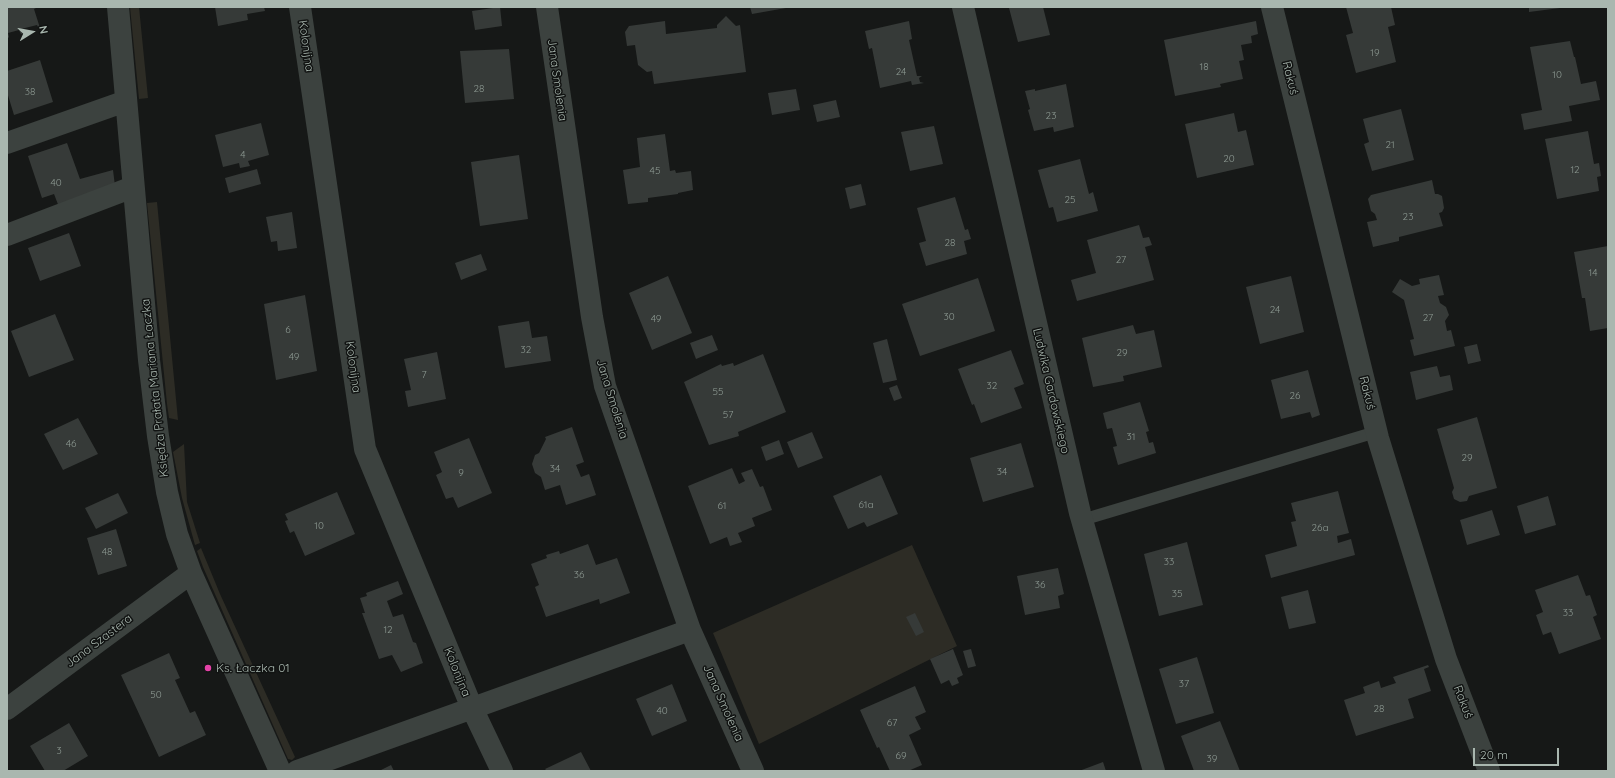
<!DOCTYPE html>
<html>
<head>
<meta charset="utf-8">
<style>
	body { margin:0 }
	#map { position:relative; width:1615px; height:778px; overflow:hidden; background:#161817; font-family:Quicksand,sans-serif }
	canvas { display:block }
	.frame { position:absolute; inset:0; border:8px solid #a9b7af; pointer-events:none }
	.north { position:absolute; left:12px; top:12px; width:40px; height:40px; -webkit-text-stroke:3px #111312; paint-order:stroke; rotate:79deg; font-size:11px; font-weight:700; line-height:16px; text-align:center; color:#a9b7af }
	.north::after { content:''; display:block; margin:auto; width:14px; height:18px; background:#a9b7af; clip-path:polygon(50% 0,100% 100%,50% 72%,0 100%) }
	.scale { position:absolute; left:1473px; top:748px; width:86px; height:18px; box-sizing:border-box; border:2px solid #a9b7af; border-top:0; padding-left:5px; font-size:12px; line-height:14px; white-space:nowrap; color:#a9b7af; -webkit-text-stroke:3px #111312; paint-order:stroke }
</style>
</head>
<body>
<div id="map">
<canvas width="1615" height="778"></canvas>
<div class="frame"></div>
<div class="north">N</div>
<div class="scale">20 m</div>
</div>
<script>
const ctx = document.querySelector('canvas').getContext('2d');
ctx.lineJoin = 'round';
function paint(path, color) { ctx.fillStyle = color; ctx.fill(path, 'evenodd'); }
function trace(path, color, width, dash) { ctx.strokeStyle = color; ctx.lineWidth = width; ctx.lineCap = dash ? 'butt' : 'round'; ctx.setLineDash(dash || []); ctx.stroke(path); }
function write(font, color, halo, rows, align = 'center') {
  ctx.font = font + ' Quicksand,sans-serif'; ctx.lineWidth = 3; ctx.setLineDash([]); ctx.textBaseline = 'middle'; ctx.strokeStyle = halo; ctx.fillStyle = color; for (const [text, x, y, turn = 0] of rows) {
    ctx.save(); ctx.translate(x, y); ctx.rotate((+turn || 0) * Math.PI / 180); ctx.textAlign = isNaN(turn) ? turn : align; if (halo) ctx.strokeText(text, 0, 0); ctx.fillText(text, 0, 0); ctx.restore();
  }
}
const green = new Path2D(`
	M130 7H139L148 98 139 99Z
	M157 202 178 420 169 418 167 404 147 203Z
	M184 444 187 502 200 543 195 545 182 498 173 452Z
	M912 545 957 646 759 744 713 633Z
	M201 548 220 594 295 757 292 760 288 759 203 567 197 551Z`);
const building = new Path2D(`
	M7 7H38L34 9 40 28 39 29 37 25 21 29 22 34H21L19 30 8 33 9 37 8 38Z
	M215 7H264L265 11 247 14 248 20 218 26Z
	M500 7 502 26 475 30 472 11Z
	M750 7H786V8L752 14Z
	M1043 7 1050 35 1018 42 1009 8Z
	M1346 7H1391L1395 25 1388 27 1396 62 1356 73 1346 35 1353 33Z
	M1529 7H1560V8L1529 12Z
	M726 16 736 26 740 25 746 72 654 84 652 71 647 72 638 65 635 45 627 46 625 32 629 26 665 21 666 34 717 28V25Z
	M909 21 912 39 909 40 917 76H922L919 78 920 82 924 83 912 85 911 81 880 88 872 48 869 49 865 31Z
	M1256 21 1258 34 1251 36 1252 43 1241 45 1244 60 1239 61 1243 79 1220 84 1221 87 1175 96 1164 40Z
	M1570 41 1574 57H1575L1581 84 1596 81 1600 100 1569 106 1572 121 1524 130 1521 114 1542 110 1530 47Z
	M509 49 514 99 465 103 460 51Z
	M40 60 53 102 14 115 7 92V71Z
	M1066 84 1074 127 1054 132 1053 127 1034 131 1028 110 1030 109 1025 91 1035 89V91Z
	M796 89 800 110 772 115 768 93Z
	M836 100 840 117 817 122 813 105Z
	M1401 109 1414 160 1372 171 1364 144 1369 142 1363 119Z
	M1234 113 1238 132 1246 130 1254 165 1197 178 1185 124Z
	M261 123 269 155 248 161 250 166 240 168 239 163 223 167 215 135Z
	M934 126 943 164 910 171 901 132Z
	M1588 131 1594 164 1599 163 1601 176 1597 177 1599 191 1557 199 1545 139Z
	M665 134 670 171 675 170 676 173 691 171 693 190 678 193V194L648 198V202L628 204 623 170 640 167 637 138Z
	M67 143 80 179 113 170 115 186 59 207 54 194 42 198 28 156Z
	M519 155 528 219 480 226 471 162Z
	M1080 159 1089 194 1093 192 1098 211 1057 222 1053 207 1049 208 1038 170Z
	M257 169 261 184 229 193 225 178Z
	M1432 180 1435 194H1438L1442 196 1444 208 1442 212 1439 213 1443 226 1399 237V241L1373 247 1367 222 1377 220 1375 214 1371 211 1368 199 1371 195Z
	M861 184 866 205 850 209 845 188Z
	M955 197 965 230 968 229 971 239 964 241 967 254 926 266 919 243 926 241 917 208Z
	M292 212 297 248 278 251 277 241 271 242 266 217Z
	M1139 225 1143 238 1149 237 1152 245 1145 247 1154 280 1077 301 1071 280 1096 273 1087 240Z
	M69 233 81 266 40 281 28 248Z
	M1608 246V328L1590 331 1585 298H1582L1574 252Z
	M481 254 487 270 461 280 455 263Z
	M1439 275 1444 295 1438 296 1440 303 1446 307 1449 315 1445 321 1447 331 1451 330 1455 346 1414 356 1410 340 1414 339 1404 300 1392 292 1400 279 1412 286 1420 284 1419 279Z
	M668 276 692 333 652 350 629 293Z
	M1291 276 1304 332 1260 344 1246 287Z
	M978 278 995 331 920 356 902 304Z
	M305 295 317 371 276 380 264 304Z
	M55 314 74 360 29 377 11 331Z
	M529 321 532 338 547 336 551 361 505 368 498 326Z
	M1133 325 1136 334 1154 330 1162 367 1123 376 1124 381 1093 387 1082 338Z
	M712 335 718 350 696 359 690 343Z
	M887 339 897 380 883 383 873 343Z
	M1477 344 1481 361 1468 364 1464 347Z
	M1011 350 1024 384 1014 388 1022 408 981 423 974 404 972 405 958 369Z
	M437 352 446 399 408 407 405 391 411 390 404 359Z
	M763 354 786 412 738 432 739 436 709 445 684 382 721 364 722 366 733 363 734 366Z
	M1437 366 1440 377 1450 375 1453 390 1416 400 1410 372Z
	M1308 370 1320 415 1312 418 1310 412 1281 419 1271 380Z
	M897 385 902 398 894 401 889 388Z
	M1140 402 1149 431 1146 432 1149 443 1153 442 1156 453 1118 465 1113 447 1117 446 1112 428 1107 429 1103 413Z
	M1477 417 1497 488 1469 496 1467 501 1460 502 1454 499 1452 492 1454 488 1437 429Z
	M78 418 98 454 63 470 44 434Z
	M572 427 584 462 576 465 581 477 589 474 596 495 566 505 560 485 545 490 541 477 535 473 532 464 535 455 539 453 546 439 545 437Z
	M812 432 823 458 798 468 787 442Z
	M469 438 492 493 458 508 453 497 446 499 436 475 442 472 434 452Z
	M779 440 784 454 766 461 761 447Z
	M1021 443 1034 487 983 502 970 458Z
	M732 468 739 484 745 481 741 473 752 469 760 487 763 486 772 510 752 518 755 526 738 533 742 542 730 546 727 537 710 544 688 486Z
	M881 475 898 514 867 527 864 522 848 529 833 496Z
	M1338 491 1349 533 1337 536 1338 543 1351 539 1355 555 1271 578 1265 555 1297 546 1291 522 1296 521 1291 503Z
	M337 492 355 534 305 556 294 531 290 533 285 521 288 520 285 514Z
	M118 493 128 513 96 529 85 508Z
	M1548 496 1556 525 1525 534 1517 506Z
	M1492 510 1500 535 1467 545 1460 520Z
	M116 529 127 566 98 575 87 538Z
	M1187 542 1203 605 1159 616 1144 554Z
	M588 544 596 565 617 558 630 593 600 604 599 599 546 617 535 587 539 585 531 564 547 558 546 555 559 551 560 554Z
	M1058 568 1064 594 1058 596 1060 608 1025 615 1017 576Z
	M1578 575 1586 596 1590 595 1597 615 1593 617 1601 639 1559 654 1551 632 1543 635 1536 615 1543 612 1535 590Z
	M398 581 403 594 387 601 393 617 403 614 413 642 416 643 423 663 401 672 392 655 379 659 362 613H365L360 598 367 596 366 593Z
	M1308 590 1316 623 1289 629 1281 597Z
	M915 613 924 632 916 636 906 617Z
	M953 649 963 675 957 678 959 683 952 686 949 680 941 684 930 659Z
	M971 649 976 666 968 668 963 651Z
	M169 653 180 678 175 680 190 713 195 711 206 735 159 757 121 675Z
	M1197 657 1214 713 1176 724 1159 669Z
	M1428 665 1429 667 1424 669 1431 691 1408 699 1414 718 1356 736 1344 700 1365 693 1363 687 1379 681 1381 688 1396 683 1393 677Z
	M672 684 687 721 652 736 636 699Z
	M915 686 926 712 915 717 921 729 909 735 922 765 908 771H890L879 747 877 748 860 710Z
	M1220 721 1240 771H1194L1181 736Z
	M69 723 88 756 63 771H45L30 746Z
	M581 752 591 771H547L545 769Z
	M1103 762 1106 771H1079Z
	M391 765 394 771H379Z`);
const service = new Path2D(`
	M1082 520 1376 432`);
const minor = new Path2D(`
	M118 7 149 360 158 436 167 492 177 534 191 573 280 771
	M300 7 365 449 472 708 502 771
	M547 7 592 317 605 386 690 630 753 771
	M963 7 1080 513 1154 771
	M1272 7 1378 438 1446 659 1489 771
	M7 143 126 101
	M7 235 133 187
	M7 709 191 573
	M297 771 690 630`);
const markers = [
	[208,668,4,"#e442a7"]
];
const numberNames = [
	["19",1375,53],
	["18",1204,67],
	["24",901,72],
	["10",1557,75],
	["28",479,89],
	["38",30,92],
	["23",1051,116],
	["21",1390,145],
	["4",243,155],
	["20",1229,159],
	["12",1575,170],
	["45",655,171],
	["40",56,183],
	["25",1070,200],
	["23",1408,217],
	["28",950,243],
	["27",1121,260],
	["14",1593,273],
	["24",1275,310],
	["30",949,317],
	["27",1428,318],
	["49",656,319],
	["6",288,330],
	["32",526,350],
	["29",1122,353],
	["49",294,357],
	["7",424,375],
	["32",992,386],
	["55",718,392],
	["26",1295,396],
	["57",728,415],
	["31",1131,437],
	["46",71,444],
	["29",1467,458],
	["34",555,469],
	["34",1002,472],
	["9",461,473],
	["61a",866,505],
	["61",722,506],
	["10",319,526],
	["26a",1320,528],
	["48",107,552],
	["33",1169,562],
	["36",579,575],
	["36",1040,585],
	["35",1177,594],
	["33",1568,613],
	["12",388,630],
	["37",1184,684],
	["50",156,695],
	["28",1379,709],
	["40",662,711],
	["67",892,723],
	["3",59,751],
	["69",901,756],
	["39",1212,759]
];
const streetNames = [
	["Kolonijna",306,46,82],
	["Rakuś",1290,78,76],
	["Jana Smolenia",557,80,82],
	["Kolonijna",353,367,82],
	["Księdza Prałata Mariana Łaczka",155,388,-96],
	["Ludwika Gardowskiego",1051,391,77],
	["Rakuś",1367,393,76],
	["Jana Smolenia",612,399,73],
	["Jana Szastera",99,641,-37],
	["Kolonijna",457,672,68],
	["Rakuś",1463,702,69],
	["Jana Smolenia",723,703,66]
];
const poiNames = [
	["Ks. Łaczka 01",216,668]
];
paint(green, '#2d2c25');
paint(building, '#363a38');
trace(service, '#3c423f', 12);
trace(minor, '#3c423f', 22);
for (const [x, y, r, color] of markers) { const dot = new Path2D(); dot.arc(x, y, r, 0, 2 * Math.PI); ctx.fillStyle = color; ctx.fill(dot); trace(dot, '#111312', 1.5); }
write('10px', '#8c9891', null, numberNames);
write('12px', '#a9b7af', '#111312', streetNames);
write('12px', '#a9b7af', '#111312', poiNames, 'left');
</script>
</body>
</html>
